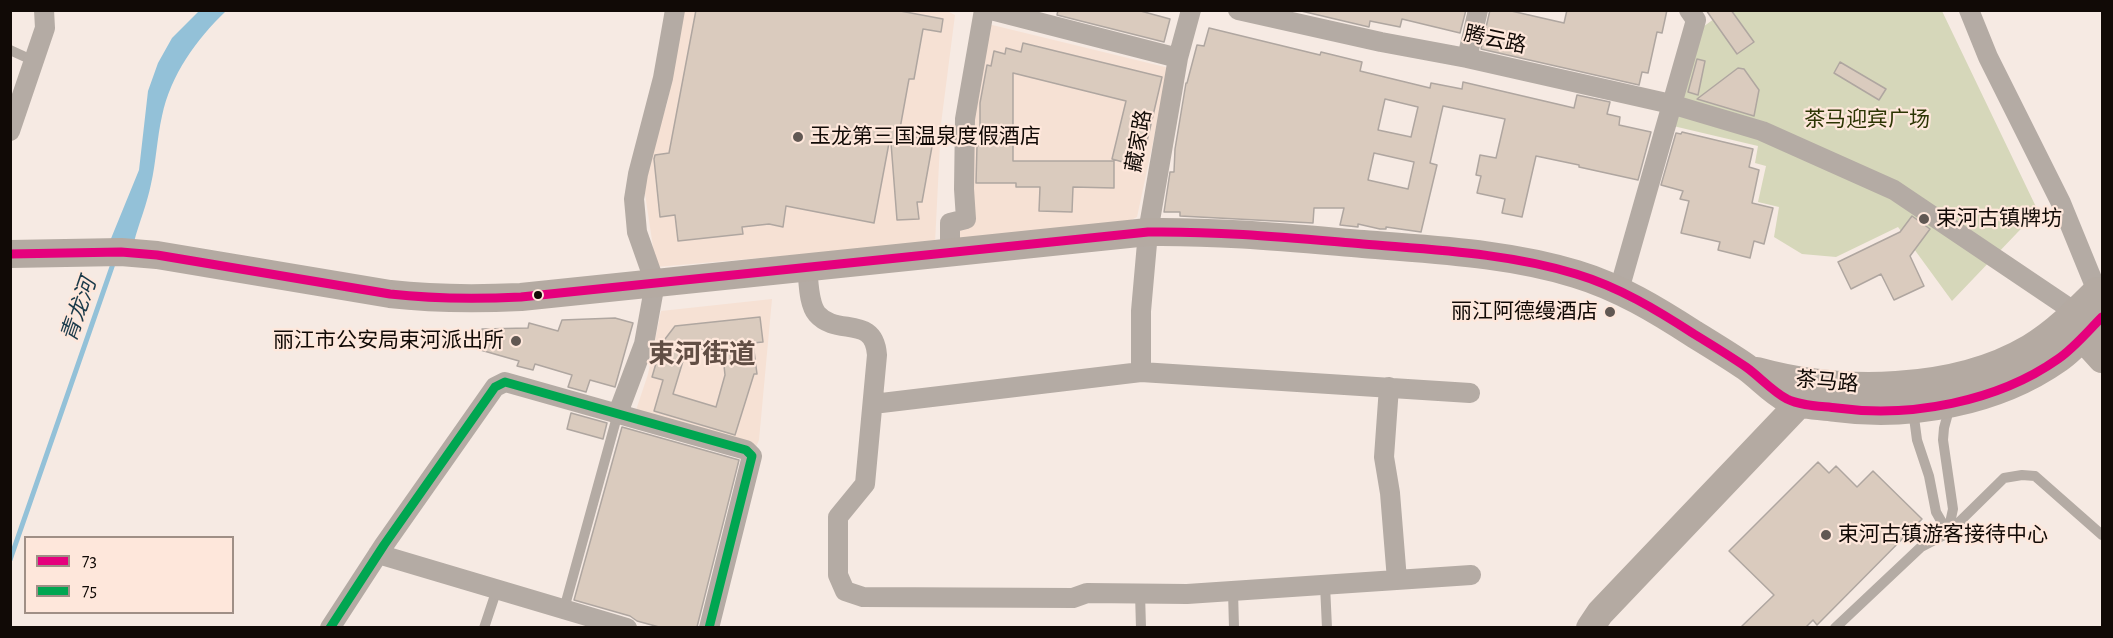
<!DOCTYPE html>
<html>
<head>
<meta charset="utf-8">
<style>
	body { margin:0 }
	#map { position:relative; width:2113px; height:638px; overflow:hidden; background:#f6eae3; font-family:"Alegreya Sans",sans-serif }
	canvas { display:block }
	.frame { position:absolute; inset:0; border:12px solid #110a06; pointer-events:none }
	.legend { position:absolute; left:24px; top:536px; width:210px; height:78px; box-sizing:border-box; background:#fee7db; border:2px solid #9f8f86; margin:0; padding:8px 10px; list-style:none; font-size:18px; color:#110a06 }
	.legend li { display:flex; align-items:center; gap:12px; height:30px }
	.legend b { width:30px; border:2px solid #9f8f86 }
</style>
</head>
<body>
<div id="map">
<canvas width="2113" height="638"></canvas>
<div class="frame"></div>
<ul class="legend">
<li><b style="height:8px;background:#e5007d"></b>73</li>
<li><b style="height:8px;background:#00a651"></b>75</li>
</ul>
</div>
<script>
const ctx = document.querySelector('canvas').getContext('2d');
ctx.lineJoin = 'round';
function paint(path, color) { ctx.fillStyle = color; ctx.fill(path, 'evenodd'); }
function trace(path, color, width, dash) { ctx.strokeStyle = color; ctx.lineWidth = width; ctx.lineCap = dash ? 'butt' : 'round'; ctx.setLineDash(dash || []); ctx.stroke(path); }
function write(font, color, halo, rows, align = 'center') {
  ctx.font = font + ' "Alegreya Sans","Noto Sans SC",sans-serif'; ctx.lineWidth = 4.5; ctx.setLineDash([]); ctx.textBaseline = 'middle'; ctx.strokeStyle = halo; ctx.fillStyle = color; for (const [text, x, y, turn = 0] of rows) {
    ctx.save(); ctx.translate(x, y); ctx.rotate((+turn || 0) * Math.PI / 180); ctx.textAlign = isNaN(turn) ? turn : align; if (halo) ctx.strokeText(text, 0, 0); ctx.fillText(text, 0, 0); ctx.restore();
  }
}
const built = new Path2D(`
	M945 10 955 15 941 124 935 243 656 267 644 187 651 151 667 104 684 11Z
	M984 23 1169 68 1137 217 1105 233 957 241Z
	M772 299 759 440 756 447 636 410 648 374 661 311Z`);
const green = new Path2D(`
	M1725 11H1942L2038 211 1952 301 1898 227 1836 257 1802 254 1774 237 1779 207 1758 202 1766 166 1755 163 1758 146 1669 125 1689 37Z`);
const water = new Path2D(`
	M199 11H226C196 40 171 74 162 116 157 138 156 162 151 184 147 204 139 223 134 242L110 241 139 170 148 91 158 63 172 38Z`);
const stream = new Path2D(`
	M10 560 114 261`);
const building = new Path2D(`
	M696 10H895L943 19 941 32 923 29 914 79H909L899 134 933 141 922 202H917L919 219 897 220 891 143H889L874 223 786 206 783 227 769 224 742 227 743 234 678 241 675 215 660 217 654 159 655 155 669 153Z
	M1058 10H1137L1170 19 1164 42 1057 15Z
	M1297 10H1466L1460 33 1402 19 1400 27 1370 21 1369 27Z
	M1490 10H1507L1564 23 1567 10H1667L1662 33 1657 32 1648 73 1642 72 1639 85 1481 49Z
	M1706 10H1731L1754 42 1737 54Z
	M1209 28 1320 55 1321 52 1362 62 1360 71 1430 88 1431 83 1462 89 1463 82 1574 108 1577 95 1610 102 1607 114 1620 117 1619 125 1651 132 1638 180 1579 167V165L1536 156 1522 217 1502 213 1505 199 1477 193 1481 176 1476 175 1480 155 1496 158 1505 119 1443 106 1430 163 1437 165 1421 232 1386 227V229H1380L1358 224V227L1340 225 1344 208H1314L1313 223 1180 216V212H1164L1170 172H1174L1175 149 1186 83H1187L1197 45 1204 46ZM1385 99 1418 107 1411 137 1378 130ZM1374 153 1414 162 1408 189 1368 180Z
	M1023 43 1162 77 1141 167 1112 159 1126 101 1013 73V161H1114V188L1073 187 1072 212 1039 211 1040 187H1016V183H976L977 145 980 146V103L987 65 991 66 994 51 1005 54 1006 48 1021 52Z
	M1697 59 1705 61 1698 95 1688 92Z
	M1840 62 1886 89 1879 100 1834 73Z
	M1738 68 1744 69 1759 90 1754 116 1697 99Z
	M1682 132 1753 149 1749 167 1759 170 1752 203 1773 208 1764 244 1754 241 1750 258 1718 250 1720 242 1681 233 1689 201 1680 199 1683 191 1661 185 1676 133 1681 134Z
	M1912 216 1930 229 1910 256 1924 286 1894 300 1881 274 1851 289 1838 262 1900 232Z
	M760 317 763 342 753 343 757 374H754L735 435 654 411 663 380 652 377 662 343 675 326ZM722 347 725 375 716 407 673 394 686 351Z
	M615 318 633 323 615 387 590 380 586 392 568 387 572 375 535 364 533 370 517 366 519 361 477 349 482 329 528 328 529 323 558 331 562 320Z
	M571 413 607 423 603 439 567 429Z
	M622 427 739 460 697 627H659L637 621 630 616 574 600Z
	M1818 462 1829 473 1836 466 1857 487 1873 471 1922 519 1817 625 1813 620 1806 627H1741L1774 595 1729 551Z`);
const lane = new Path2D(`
	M10 50 34 61
	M1913 410 1917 440 1929 476 1936 512 1948 533
	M1948 532 1953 509 1943 440 1944 428 1950 406
	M1325 585 1327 628
	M1233 591 1234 628
	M1140 593 1141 628
	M564 609 618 413
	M484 628 497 589
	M1835 628 1921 547 1948 533 2004 478 2022 475 2035 476 2102 535`);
const street = new Path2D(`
	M991 10 1178 58
	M1238 10 1381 42 1467 58 1671 104 1762 131 1894 190 2075 312
	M1969 10 1988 57 2061 203 2097 291
	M1467 58 1478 10
	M10 131 45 28 44 10
	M950 253V223L966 219 964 189 965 119 984 10
	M807 268C809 281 808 303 817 314 837 337 874 314 877 355L865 484 838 517V575L845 591 863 597 1073 598 1087 593 1187 594 1471 575
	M1619 290 1696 20 1689 10
	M1141 372V311L1148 232 1178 58 1191 10
	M1389 387 1384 457 1390 493 1397 580
	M873 404 1141 372 1470 393
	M618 413 644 344 655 283 637 232 634 199 638 174 663 78 675 10
	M378 554 627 628
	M330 628 384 545 495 387 505 382 746 450 752 456 709 628`);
const secondary = new Path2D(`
	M10 254 121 252 157 255 390 294C434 299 477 299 521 297L1148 232C1220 231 1291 238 1363 244 1434 250 1508 253 1576 274 1619 287 1657 310 1694 334 1712 345 1730 356 1746 367 1760 377 1772 391 1787 399 1801 406 1821 406 1837 408 1910 418 1997 402 2058 359 2074 348 2088 331 2102 317
	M2067 326 2082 337 2102 359
	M1757 371C1840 394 1954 393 2030 348 2055 333 2076 312 2097 291L2102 307
	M1590 628 1600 613 1800 403`);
const bus1 = new Path2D(`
	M10 254 121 252 157 255 390 294C434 299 477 299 521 297L1148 232C1220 231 1291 238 1363 244 1434 250 1508 253 1576 274 1619 287 1657 310 1694 334 1712 345 1730 356 1746 367 1760 377 1772 391 1787 399 1801 406 1821 406 1837 408 1910 418 1997 402 2058 359 2074 348 2088 331 2102 317`);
const bus2 = new Path2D(`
	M330 628 384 545 495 387 505 382 746 450 752 456 709 628`);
const markers = [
	[798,137,6,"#615853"],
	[1924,219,6,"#615853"],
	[538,295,5,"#110a06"],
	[1610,312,6,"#615853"],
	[516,341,6,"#615853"],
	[1826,535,6,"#615853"]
];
const streetNames = [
	["腾云路",1495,40,12],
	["藏家路",1139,141,-80],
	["茶马路",1827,382,5]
];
const parkNames = [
	["茶马迎宾广场",1867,120]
];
const poiNames = [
	["玉龙第三国温泉度假酒店",810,137],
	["束河古镇牌坊",1936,219],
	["丽江阿德缦酒店",1598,312,"right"],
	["丽江市公安局束河派出所",504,341,"right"],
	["束河古镇游客接待中心",1838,535]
];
const waterNames = [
	["青龙河",79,310,-71]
];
const districtNames = [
	["束河街道",702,355]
];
paint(built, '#f6e1d4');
paint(green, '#d6d7ba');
paint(water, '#93c1d8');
trace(stream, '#93c1d8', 5);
paint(building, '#dacbbe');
trace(building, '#afa6a0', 1.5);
trace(lane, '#b4aba4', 10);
trace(street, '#b4aba4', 20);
trace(secondary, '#b4aaa2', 28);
trace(bus1, '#e5007d', 9);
trace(bus2, '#00a651', 9);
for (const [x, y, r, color] of markers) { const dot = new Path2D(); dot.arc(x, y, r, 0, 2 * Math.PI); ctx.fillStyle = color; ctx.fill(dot); trace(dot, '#fee7db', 2); }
write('21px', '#110a06', '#fee7db', streetNames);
write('21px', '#2c3503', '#fee7db', parkNames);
write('21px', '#110a06', '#fee7db', poiNames, 'left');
write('italic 22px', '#1a3a4a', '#fee7db', waterNames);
write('bold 27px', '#614e44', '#fee7db', districtNames);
</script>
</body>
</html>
